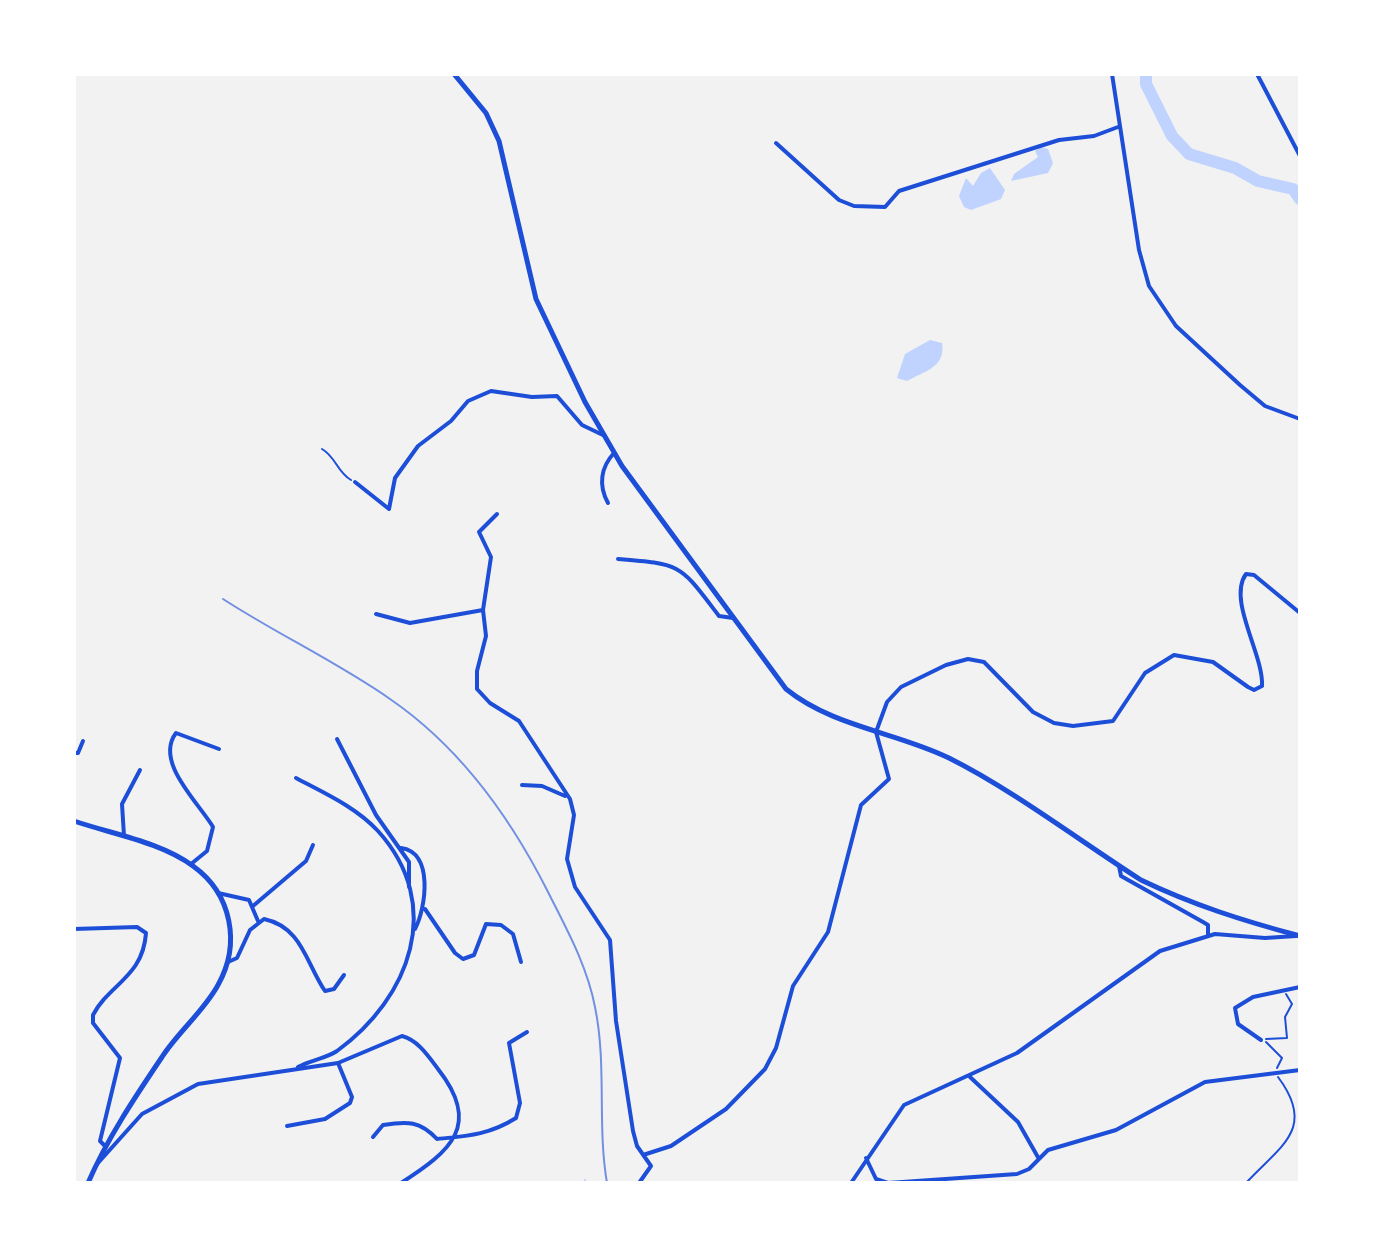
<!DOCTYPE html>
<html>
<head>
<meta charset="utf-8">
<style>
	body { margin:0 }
	#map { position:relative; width:1374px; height:1257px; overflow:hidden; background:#f2f2f2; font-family:"Public Sans",sans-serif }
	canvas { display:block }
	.frame { position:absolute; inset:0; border:76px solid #fff; pointer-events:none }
</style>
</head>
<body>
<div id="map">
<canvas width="1374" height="1257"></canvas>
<div class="frame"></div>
</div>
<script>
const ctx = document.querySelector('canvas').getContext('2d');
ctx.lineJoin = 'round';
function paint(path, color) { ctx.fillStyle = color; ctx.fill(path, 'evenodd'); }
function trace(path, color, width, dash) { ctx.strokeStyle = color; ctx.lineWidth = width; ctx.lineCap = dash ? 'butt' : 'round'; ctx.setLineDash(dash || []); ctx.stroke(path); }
const water = new Path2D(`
	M1041 147 1048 149 1053 163 1048 173 1011 181 1014 174 1038 157 1035 151Z
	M990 168 1005 190 1001 199 971 210 964 207 959 196 966 178 973 186 981 173Z
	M930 340 942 343C946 367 925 371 907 381L897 378 905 354Z`);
const stream = new Path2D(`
	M584 1183 585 1180`);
const river = new Path2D(`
	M1146 74V84L1172 136 1189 154 1235 168 1258 181 1293 189 1300 199`);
const path = new Path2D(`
	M322 449C336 457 337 472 351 480
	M1266 1039 1287 1038 1285 1017 1292 1004 1286 994
	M1266 1042 1282 1058 1277 1068
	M1246 1183C1280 1146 1317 1129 1278 1077`);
const minor = new Path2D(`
	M1112 74 1139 250 1149 286 1176 326 1240 385 1265 406 1300 419
	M1257 74 1300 156
	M776 143 839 200 854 206 885 207 899 191 1059 140 1094 136 1118 127
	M355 482 389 509 395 478 418 446 451 421 468 401 491 391 532 397 557 396 582 425 605 436
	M608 503C598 485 601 467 614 453
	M618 559C683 564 680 565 719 616L733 618
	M483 610 491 557 479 532 497 514
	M376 614 410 623 483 610 486 636 477 671V689L490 703 519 721 570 799 574 815 567 859 575 887 610 940 616 1021 633 1131 637 1146 651 1166 639 1183
	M337 739 376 815 409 862V887
	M74 753H78L83 741
	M296 778C324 793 356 807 378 831 445 905 410 998 337 1051 325 1059 310 1060 298 1067
	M522 785 542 786 565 796
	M124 836 122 804 140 770
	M401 848C434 852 426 908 415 929
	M191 864 207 851 213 827C199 803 154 762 176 733L219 749
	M1119 866 1121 876 1203 922 1208 925V936
	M218 893 249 900 258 921
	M253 906 306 861 313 845
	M425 909 455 953 463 959 474 955 486 924 501 925 513 934 521 962
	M74 929 137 927 146 933C143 977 109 984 93 1015V1023L120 1058 100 1141 106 1147
	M228 962 237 958 250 930 264 919C302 927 306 963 325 991L334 989 344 975
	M1261 1040 1238 1024 1235 1008 1253 997 1300 987
	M970 1077 1018 1122 1039 1159
	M287 1126 325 1119 350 1103 352 1097 338 1063
	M373 1137 383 1125C408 1121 420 1121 437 1139 467 1136 489 1135 516 1118L520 1103 509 1043 527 1032
	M643 1155 671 1146 726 1109 765 1069 776 1048 793 986 828 932 861 805 889 779 876 732 887 702 901 687 946 665 968 659 984 662 1033 712 1054 723 1073 726 1113 721 1145 673 1174 655 1213 662 1248 687 1254 690 1262 686C1264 655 1227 600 1246 574L1254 575 1300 613
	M866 1158 876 1179 888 1183 1017 1174 1029 1169 1048 1150 1116 1130 1205 1082 1300 1070
	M98 1163 142 1114 198 1084 338 1063 402 1036C418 1040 429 1057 438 1069 482 1125 451 1151 401 1183
	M851 1183 904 1105 1017 1053 1160 951 1215 934 1265 938 1296 936`);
const tertiary = new Path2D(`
	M454 74 486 113 499 141 536 299 585 402 622 466 786 689C833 727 896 732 949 758 1013 790 1080 841 1141 880 1193 905 1244 921 1300 936
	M74 821C112 834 161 842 193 866 232 894 241 944 218 985 204 1011 178 1032 162 1057 135 1097 107 1139 88 1183`);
const rail = new Path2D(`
	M223 599C277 634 337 662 390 699 460 747 509 815 547 890 566 928 587 965 595 1007 607 1065 597 1125 607 1183`);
paint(water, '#bfd3fe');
trace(stream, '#bfd3fe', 2);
trace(river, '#bfd3fe', 12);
trace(path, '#1d4ed8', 2);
trace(minor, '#1d4ed8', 4);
trace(tertiary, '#1d4ed8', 5);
trace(rail, '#7290e2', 2);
</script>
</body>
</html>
